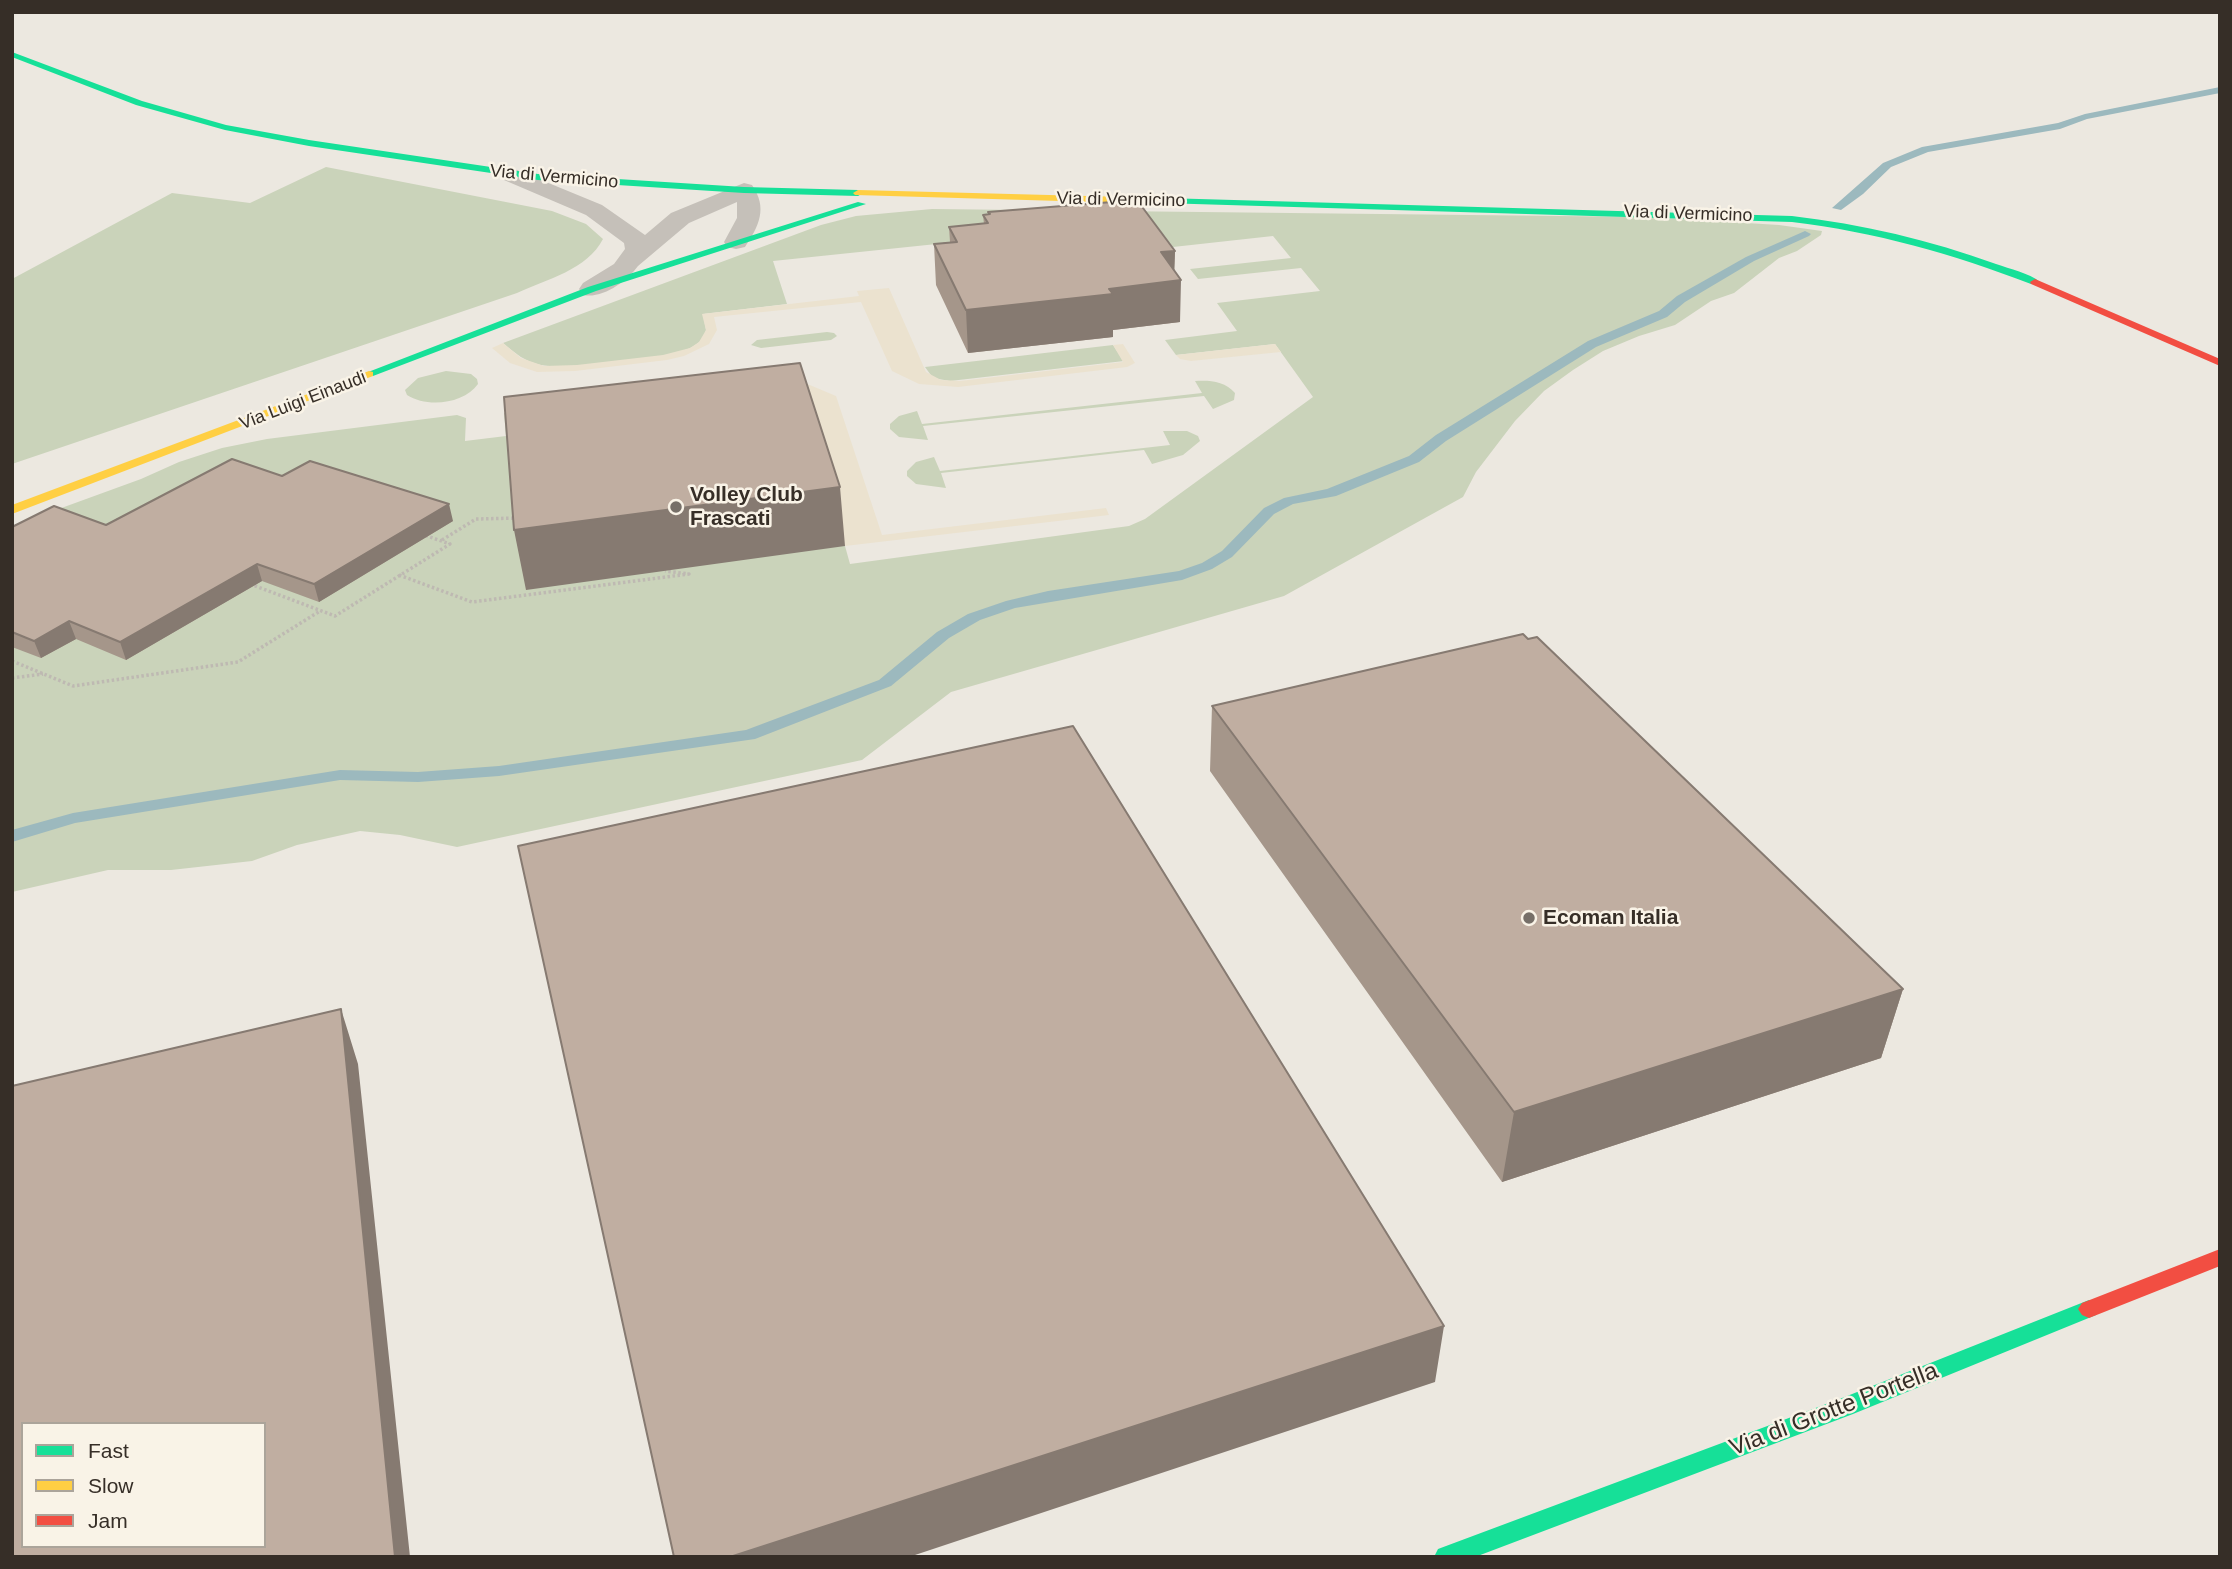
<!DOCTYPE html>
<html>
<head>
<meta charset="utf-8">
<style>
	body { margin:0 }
	#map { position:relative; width:2232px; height:1569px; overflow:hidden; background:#ece8e0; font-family:Helvetica,sans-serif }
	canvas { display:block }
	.frame { position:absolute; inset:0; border:14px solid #362e27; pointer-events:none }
	.legend { position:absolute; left:21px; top:1422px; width:245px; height:126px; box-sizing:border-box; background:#f9f3e7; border:2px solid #aba49a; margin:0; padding:9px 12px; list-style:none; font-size:21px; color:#362e27 }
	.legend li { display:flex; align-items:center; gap:14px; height:35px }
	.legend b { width:35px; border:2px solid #aba49a }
</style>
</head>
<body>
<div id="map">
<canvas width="2232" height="1569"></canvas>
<div class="frame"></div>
<ul class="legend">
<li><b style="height:9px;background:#16e098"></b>Fast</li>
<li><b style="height:9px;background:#ffcf43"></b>Slow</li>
<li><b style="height:9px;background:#f24e42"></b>Jam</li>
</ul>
</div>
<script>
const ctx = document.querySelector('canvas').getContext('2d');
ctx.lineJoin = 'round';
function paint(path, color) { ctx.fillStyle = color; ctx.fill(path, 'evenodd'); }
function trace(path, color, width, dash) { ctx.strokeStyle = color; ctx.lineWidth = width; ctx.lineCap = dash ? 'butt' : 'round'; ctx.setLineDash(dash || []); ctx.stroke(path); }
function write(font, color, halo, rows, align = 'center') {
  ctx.font = font + ' Helvetica,sans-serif'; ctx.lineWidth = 5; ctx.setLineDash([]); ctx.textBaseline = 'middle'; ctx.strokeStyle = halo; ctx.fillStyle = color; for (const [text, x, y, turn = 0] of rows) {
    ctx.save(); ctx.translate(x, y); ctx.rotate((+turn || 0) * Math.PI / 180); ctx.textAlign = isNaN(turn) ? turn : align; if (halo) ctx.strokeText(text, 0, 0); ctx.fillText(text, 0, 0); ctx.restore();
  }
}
const green = new Path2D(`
	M326 167 552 211 586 224 603 239C587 270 547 279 517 293L12 464V279L172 193 250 203Z
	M932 209 1649 217 1779 225 1822 231 1821 235 1797 251 1779 258 1734 293 1711 301 1675 325 1639 336 1603 351 1573 370 1544 391 1515 421 1476 472 1463 497 1284 596 951 692 862 760 457 847 400 835 360 831 297 845 252 861 171 870H108L12 892V526L141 479 179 462 222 448 267 439 457 415 466 418 465 441 506 436 504 413 713 387 845 546 850 564 1129 526 1145 519 1313 397 1275 344 1176 355 1165 340 1237 331 1217 303 1320 291 1301 268 1198 279 1190 269 1291 258 1273 236 1173 247 1159 229 975 240 773 261 787 304 703 314 706 330C704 340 697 345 688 349 664 359 567 370 541 365 525 362 515 353 503 343L821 225 856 216Z
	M827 332 834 333 837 336 831 340 761 348 751 345 757 340Z
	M1113 345 1124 361 950 381 933 378 925 367Z
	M446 371 471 374 477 379 478 384C464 404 427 408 407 395L405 390 418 378Z
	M1195 381C1209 380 1225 381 1235 393L1234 400 1213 409 1204 396 923 426 928 440 899 437 890 429V424L899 416 917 411 922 424 1202 393Z
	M1163 431H1187L1198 436 1200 441 1183 455 1152 464 1144 450 941 473 946 488 916 484 907 476V471L916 462 934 457 940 471 1170 445Z`);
const plaza = new Path2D(`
	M889 288 926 372 941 380 960 381 1123 362 1113 345 1123 344 1135 363 1127 367 958 387 919 384 892 371 861 302 714 317 717 330 709 344 684 356 667 360 575 371 537 372 510 363 492 348 503 343 521 358 544 366 577 365 663 355 690 348 699 342 706 330 702 314 859 296 857 291Z
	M1275 344 1281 352 1191 361 1180 359 1176 355Z
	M805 383 836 396 882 535 1106 508 1109 515 845 546 829 496Z`);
const stream = new Path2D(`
	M2220 87V93L2087 119 2060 129 1928 152 1891 167 1863 194 1841 210 1832 208 1883 163 1922 147 2058 123 2085 114Z
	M1805 231 1811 234 1809 236 1754 261 1685 302 1667 317 1596 347 1446 441 1419 462 1336 496 1293 504 1274 514 1232 557 1212 569 1182 580 1015 608 980 620 949 638 891 686 755 739 499 776 418 782 340 780 75 823 12 842V830L73 813 340 770 418 772 499 766 746 730 879 680 937 632 968 614 1006 601 1048 591 1179 571 1202 563 1222 551 1264 508 1284 498 1327 489 1409 456 1436 435 1588 341 1659 311 1677 296 1746 257Z`);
const path = new Path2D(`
	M442 540 476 519 518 518
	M399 575 472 602 689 574 665 571
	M250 584 335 616 450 544 424 535
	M12 661 73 686 238 662 320 611
	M12 678 43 674`);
const street = new Path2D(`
	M512 168 602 205 645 235 671 213 744 183 752 185C768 208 759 226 745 247L736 249 727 247 724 242 737 218V202L689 223 638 266C627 281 603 299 583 295L579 289 583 283 614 264 625 249 624 243 586 215 504 180 500 175 504 170Z`);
const fast = new Path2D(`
	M12 52 142 101 226 125 309 140 538 174 744 187 858 190 863 193 858 196 744 193 538 180 309 146 225 130 136 105 12 57Z
	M1164 198 1792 216C1862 224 1930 240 1996 264 2010 269 2029 273 2040 282L2031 284C1953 254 1875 232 1792 222L1161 203 1159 201Z
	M858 202 866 204 596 291 373 376 363 374 588 287Z
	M2089 1300 2096 1303 2100 1309 2096 1315 1853 1414 1475 1557H1434L1438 1549 1837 1400Z`);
const slow = new Path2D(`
	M858 190 1164 198 1169 201 1164 204 855 195 853 193Z
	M369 371 373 372V376L12 514V505Z`);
const jam = new Path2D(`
	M2035 279 2220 359V366L2031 284 2030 282Z
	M2220 1249V1266L2089 1318 2082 1315 2078 1309 2082 1303Z`);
const wall = new Path2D(`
	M988 212 1175 251 1174 271 1180 322 1113 330V337L968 353 936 285 934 244 950 242 949 227 984 224 983 215 988 214Z
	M282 476 453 521 319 602 262 581 126 660 76 639 41 658 12 647V527L106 525Z
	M1212 706 1903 989 1881 1058 1502 1182 1210 771Z`);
const shadedWall = new Path2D(`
	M1175 251 1174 281 1181 280 1180 322 1113 330V337L968 353 966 310 1109 289 1161 252Z
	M840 487 845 546 526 590 514 530Z
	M449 504 453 521 319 602 314 584Z
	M257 564 262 581 126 660 120 642Z
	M69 621 76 639 41 658 34 641Z
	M1903 989 1881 1058 1502 1182 1514 1112Z
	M341 1009 358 1064 410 1557H395Z
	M1444 1326 1435 1382 909 1557H730Z`);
const building = new Path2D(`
	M1137 200 1175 251 1161 252 1181 280 1109 289 1113 294 966 310 934 244 957 242 949 227 988 223 983 215 990 214 988 212Z
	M800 363 840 487 514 530 504 397Z
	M232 459 282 476 310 461 449 504 314 584 257 564 120 642 69 621 34 641 12 632V527L54 506 106 525Z
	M1523 634 1528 639 1537 637 1903 989 1514 1112 1212 706Z
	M1073 726 1444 1326 730 1557H674L518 846Z
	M341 1009 395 1557H12V1086ZM23 1424H264V1546H23Z`);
const markers = [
	[676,507,7,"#766f68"],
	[1529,918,7,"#766f68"]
];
const farStreetnames = [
	["Via di Vermicino",554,177,5],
	["Via di Vermicino",1121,200,1],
	["Via di Vermicino",1688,214,2],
	["Via Luigi Einaudi",303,401,-21]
];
const poiNames = [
	["Volley Club",690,495],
	["Frascati",690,519],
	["Ecoman Italia",1543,918]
];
const nearStreetnames = [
	["Via di Grotte Portella",1834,1410,-21]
];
paint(green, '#cad3ba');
paint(plaza, '#ebe2cf');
paint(stream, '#9cb9be');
trace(path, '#beb9b2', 3.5, [2.5, 2.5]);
paint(street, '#c5c0b9');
paint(fast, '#16e098');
paint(slow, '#ffcf43');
paint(jam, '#f24e42');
paint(wall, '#a5968a');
paint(shadedWall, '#867a71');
paint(building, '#c0aea1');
trace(building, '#867a71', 2);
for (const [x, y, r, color] of markers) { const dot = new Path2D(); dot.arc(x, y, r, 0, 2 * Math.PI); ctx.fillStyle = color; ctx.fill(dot); trace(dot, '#f9f3e7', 2.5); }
write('18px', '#362e27', '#f9f3e7', farStreetnames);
write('bold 21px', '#362e27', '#f9f3e7', poiNames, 'left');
write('24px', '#362e27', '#f9f3e7', nearStreetnames);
</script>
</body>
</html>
